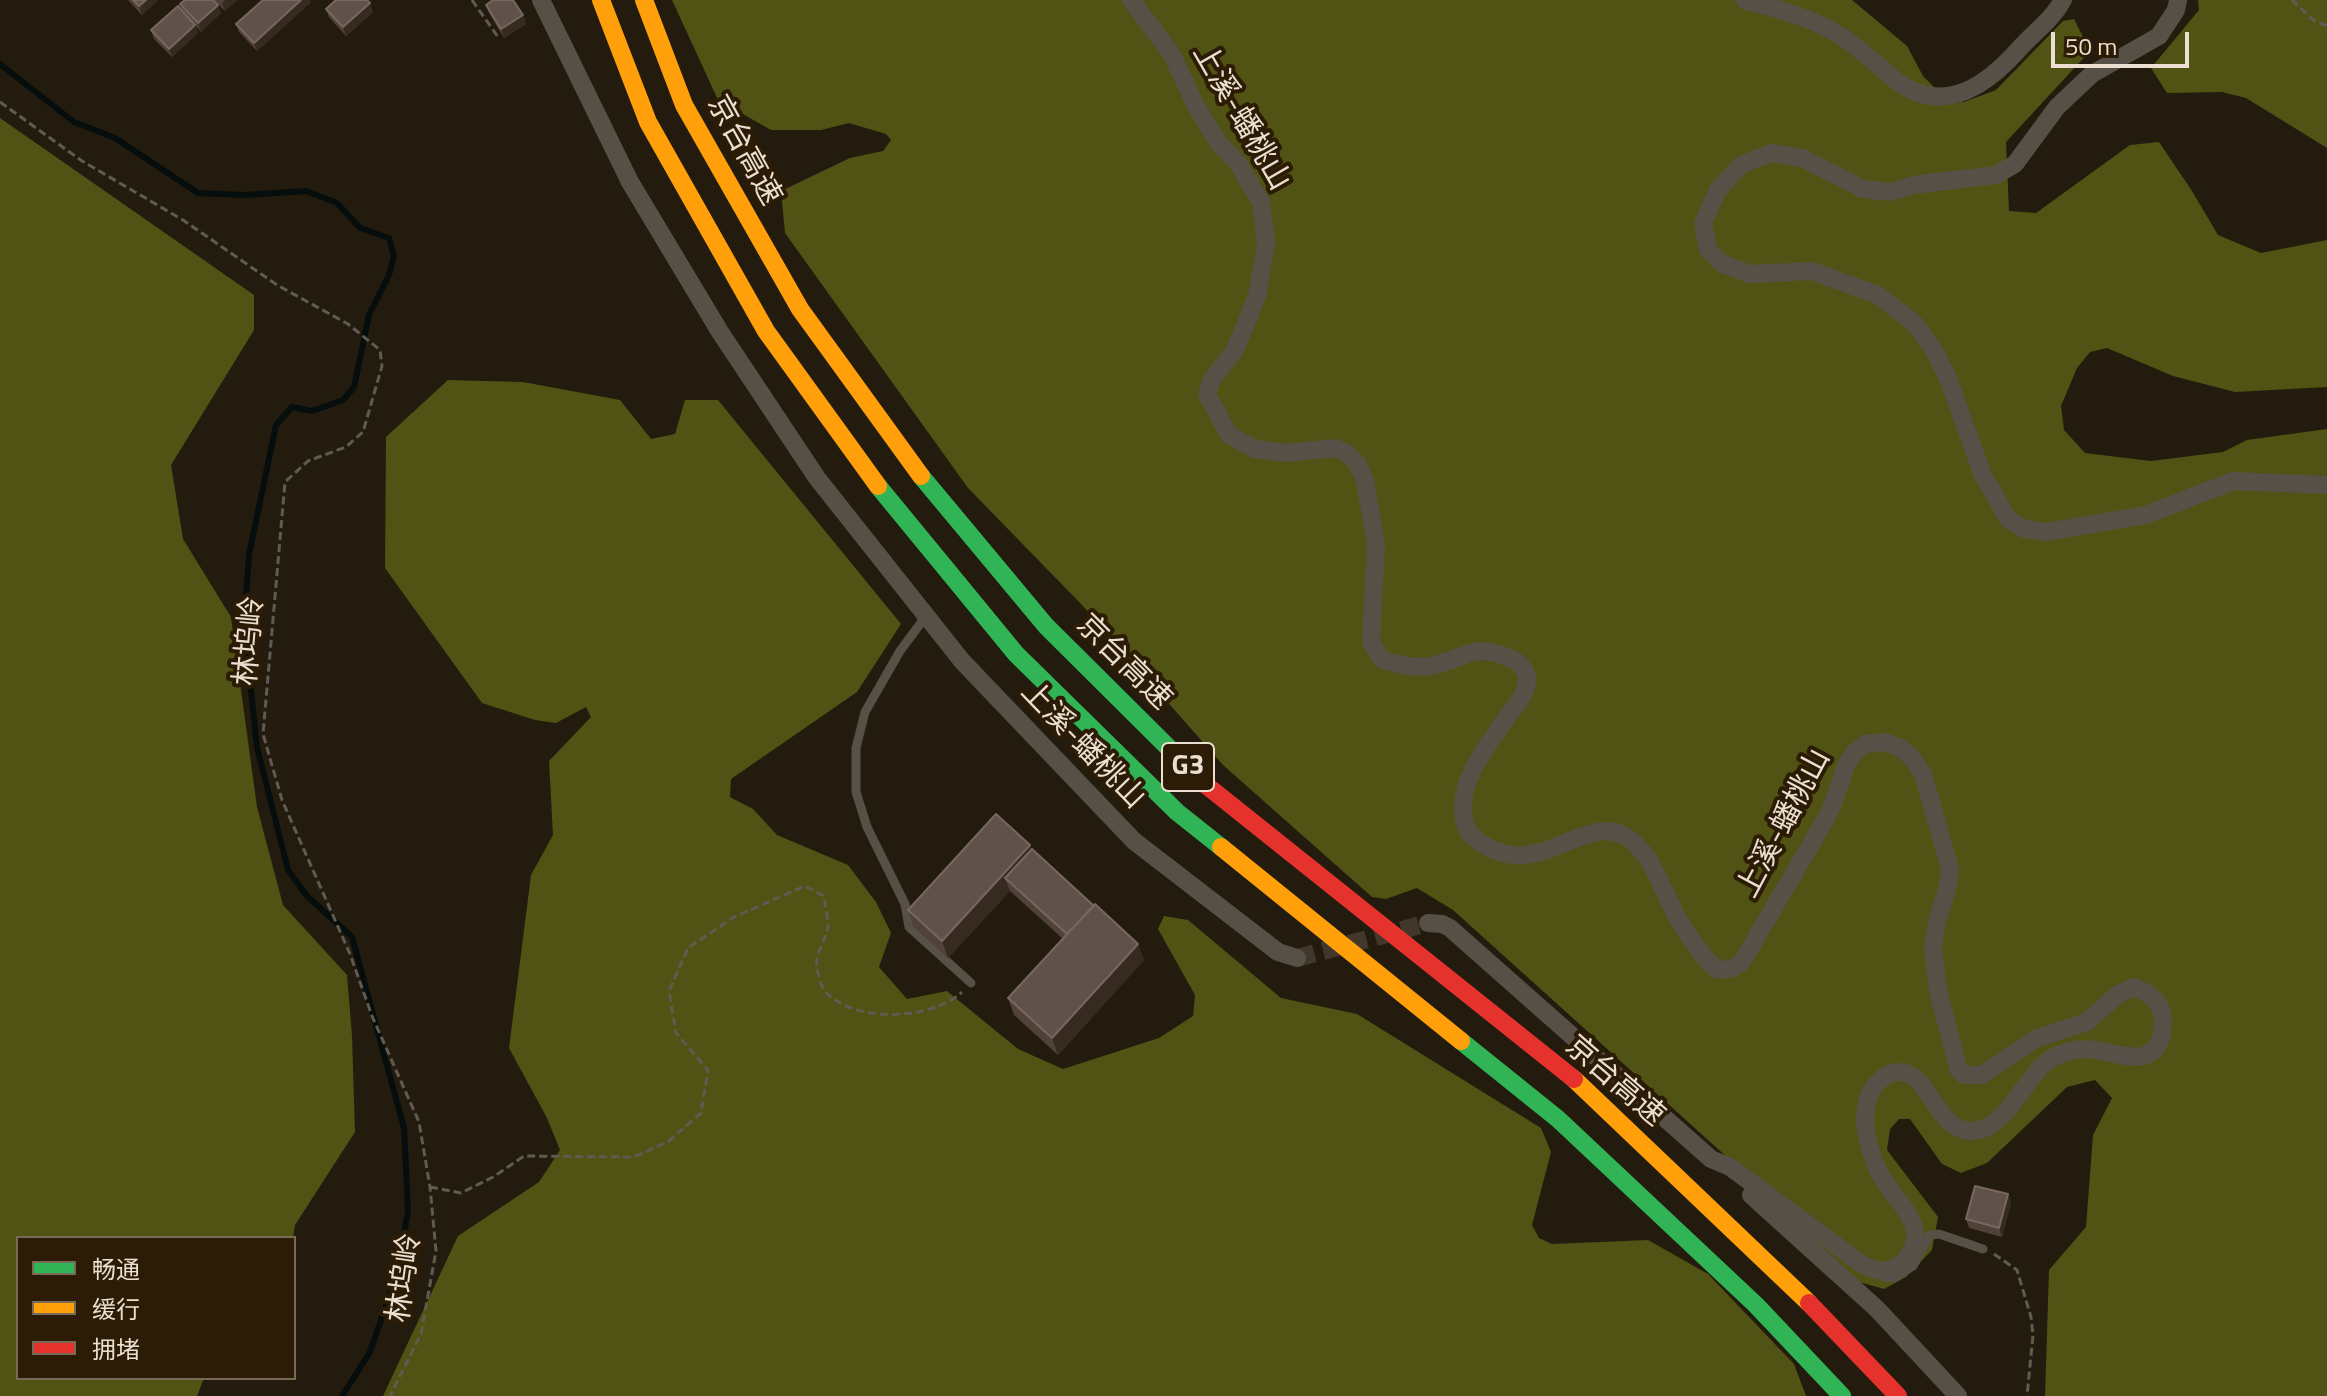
<!DOCTYPE html>
<html>
<head>
<meta charset="utf-8">
<style>
	body { margin:0 }
	#map { position:relative; width:2327px; height:1396px; overflow:hidden; background:#231b0e; font-family:"Titillium Web","Noto Sans SC",sans-serif }
	canvas { display:block }
	.legend { position:absolute; left:16px; top:1236px; width:280px; height:144px; box-sizing:border-box; background:#2c1c05; border:2px solid #786a57; margin:0; padding:10px 14px; list-style:none; font-size:24px; color:#eadfd1 }
	.legend li { display:flex; align-items:center; gap:16px; height:40px }
	.legend b { width:40px; border:2px solid #786a57 }
	.scale { position:absolute; left:2051px; top:32px; width:138px; height:36px; box-sizing:border-box; border:4px solid #eadfd1; border-top:0; padding-left:10px; font-size:24px; line-height:28px; white-space:nowrap; color:#eadfd1; -webkit-text-stroke:6px #2c1c05; paint-order:stroke }
</style>
</head>
<body>
<div id="map">
<canvas width="2327" height="1396"></canvas>
<ul class="legend">
<li><b style="height:10px;background:#30b455"></b>畅通</li>
<li><b style="height:10px;background:#ff9f0a"></b>缓行</li>
<li><b style="height:10px;background:#e5322d"></b>拥堵</li>
</ul>
<div class="scale">50 m</div>
</div>
<script>
const ctx = document.querySelector('canvas').getContext('2d');
ctx.lineJoin = 'round';
function paint(path, color) { ctx.fillStyle = color; ctx.fill(path, 'evenodd'); }
function trace(path, color, width, dash) { ctx.strokeStyle = color; ctx.lineWidth = width; ctx.lineCap = dash ? 'butt' : 'round'; ctx.setLineDash(dash || []); ctx.stroke(path); }
function write(font, color, halo, rows, align = 'center') {
  ctx.font = font + ' "Titillium Web","Noto Sans SC",sans-serif'; ctx.lineWidth = 8; ctx.setLineDash([]); ctx.textBaseline = 'middle'; ctx.strokeStyle = halo; ctx.fillStyle = color; for (const [text, x, y, turn = 0] of rows) {
    ctx.save(); ctx.translate(x, y); ctx.rotate((+turn || 0) * Math.PI / 180); ctx.textAlign = isNaN(turn) ? turn : align; if (halo) ctx.strokeText(text, 0, 0); ctx.fillText(text, 0, 0); ctx.restore();
  }
}
const forest = new Path2D(`
	M672 0H1852L1907 46 1923 76 1934 87 1938 104 1964 102 1996 90 2063 21 2074 19 2090 51 2006 142 2009 211 2036 213 2130 145 2159 142 2192 191 2218 235 2261 253 2327 240V387L2235 392 2173 376 2107 348 2090 352 2077 368 2061 406 2064 430 2085 453 2151 461 2223 452 2247 440 2327 429V1396H2045L2049 1270 2086 1227 2093 1135 2112 1098 2095 1080 2067 1087 1987 1163 1961 1173 1942 1164 1910 1119H1899L1890 1129 1887 1150 1938 1217 1932 1250 1906 1277 1884 1289 1848 1279 1728 1158 1453 910 1417 888 1386 899 1372 897 1223 765 1082 605 968 488 785 233 781 191 850 158 883 151 891 140 886 134 849 123 821 130H771L718 100Z
	M2198 0H2327V148L2246 98 2222 92 2167 93 2151 68 2199 10Z
	M0 118 254 295V330L171 465 183 539 231 617 257 807 283 905 347 975 352 1036 355 1132 295 1225 293 1238H18V1378H204L197 1396H0Z
	M448 380 523 382 620 400 651 439 675 434 685 400H718L901 624 857 692 731 779 730 797 753 809 777 835 848 865 876 902 891 933 879 967 907 999 947 991 1018 1049 1063 1069 1159 1038 1193 1016 1195 995 1158 929 1164 916 1188 920 1281 998 1357 1014 1541 1128 1551 1152 1532 1225 1539 1238 1552 1244 1648 1240 1708 1274 1794 1364 1806 1396H383L458 1236 539 1182 560 1150 547 1118 509 1048 531 875 553 835 549 761 591 717 586 707 556 723 535 720 482 703 385 568 386 437Z`);
const stream = new Path2D(`
	M0 64 74 122 115 138 198 193 245 195 306 191 337 203 360 228 389 238 394 256 389 275 369 315 354 387 343 400 312 411 292 407 276 425 249 555 244 626 257 747 288 870 307 896 352 937 404 1128 408 1211 397 1273 370 1352 342 1396`);
const streetTunnel = new Path2D(`
	M1297 958 1428 923`);
const path = new Path2D(`
	M472 0 498 37
	M2292 0 2313 20 2327 26
	M0 102 82 161 183 220 277 285 348 324 380 350 382 366 363 432 346 447 308 461 285 482 263 734 282 800 350 954 372 1016 419 1122 430 1187 436 1251 421 1334 390 1396
	M430 1187 461 1193 493 1177 524 1156 634 1157 669 1141 701 1113 708 1070 676 1033 669 991 688 948 734 917 805 886 824 896C825 906 828 917 828 927 826 941 814 955 817 968 818 974 821 987 825 991 853 1024 933 1020 962 992
	M1994 1254 2017 1270 2031 1317 2033 1335 2027 1396`);
const lane = new Path2D(`
	M926 616 900 651 865 712 856 748V792L867 827 905 904 909 927 971 983
	M1883 1277 1894 1278 1913 1266 1930 1235 1939 1234 1983 1249`);
const street = new Path2D(`
	M541 0 630 182 720 332 817 478 962 661 1134 841 1278 952 1297 958
	M1131 0 1171 53 1196 106 1217 141 1237 162 1261 202 1266 243 1257 296 1235 350 1212 379 1207 394 1229 435 1255 449 1285 453 1335 448 1346 453 1357 463 1365 481 1376 544 1371 642 1381 659C1396 665 1419 669 1435 665 1470 657 1471 642 1510 658 1519 662 1527 670 1527 680 1527 694 1515 707 1507 717 1489 743 1462 776 1463 809 1463 819 1466 831 1473 837 1534 888 1580 814 1623 835 1651 849 1662 890 1676 915 1687 935 1700 954 1716 969 1727 971 1733 969 1742 962L1817 834 1831 809 1846 765 1854 753 1865 744 1885 742 1901 748 1913 759 1923 774 1950 869 1948 886 1937 922 1933 947 1938 991 1959 1071 1964 1075H1982L2037 1038 2087 1022 2117 995 2134 987C2146 992 2156 997 2161 1010 2164 1019 2163 1032 2160 1040 2149 1072 2107 1048 2084 1049 2071 1049 2055 1055 2045 1063 2023 1082 2003 1132 1971 1131 1937 1130 1931 1079 1905 1073 1895 1070 1885 1075 1878 1082 1855 1106 1867 1147 1880 1174 1889 1192 1906 1205 1913 1224 1921 1245 1904 1272 1880 1271 1875 1270 1868 1267 1863 1265L1730 1167 1711 1159 1450 928 1442 924 1428 923
	M1745 0C1779 10 1811 17 1841 36 1862 50 1879 67 1898 82 1945 116 1987 85 2019 49 2034 32 2052 20 2063 0
	M2178 0 2176 10 2159 36 2092 74 2057 107 2015 164 1996 175 1913 185 1890 192 1863 189 1802 158 1771 153 1741 165 1718 190 1703 223 1708 250 1723 264 1750 274 1812 271 1878 295 1914 323 1934 350 1949 381 1982 473 2008 519 2024 529 2046 532 2146 515 2233 481 2327 485
	M1751 1195 1877 1309 1958 1396`);
const fast = new Path2D(`
	M921 476 1046 626 1206 785
	M878 486 1016 654 1177 812 1221 847
	M1461 1041 1558 1119 1756 1305 1842 1396`);
const slow = new Path2D(`
	M601 0 648 122 766 331 878 486
	M644 0 684 105 800 309 921 476
	M1221 847 1461 1041
	M1574 1079 1809 1303`);
const jam = new Path2D(`
	M1206 785 1574 1079
	M1809 1303 1898 1396`);
const wall = new Path2D(`
	M128 0H158L142 15Z
	M214 0H237L225 11Z
	M311 2 257 51 239 32 236 24Z
	M180 4 218 5 221 13 201 32 195 25 198 33 172 57 154 39 151 30 183 12Z
	M486 5 523 15 526 24 504 38 489 13Z
	M326 9 373 12 346 36 329 17Z
	M1032 849 1144 960 1058 1055 1014 1015 1008 998 1063 939 1010 891 948 958 914 927 908 910Z
	M2008 1194 2011 1203 2002 1237 1969 1228 1966 1219Z`);
const shadedWall = new Path2D(`
	M146 0H158L142 15 139 6Z
	M225 0H237L225 11 222 3Z
	M301 0H310L311 2 257 51 254 43Z
	M370 3 373 12 346 36 343 27Z
	M218 5 221 13 201 32 198 23Z
	M523 15 526 24 504 38 501 29Z
	M195 25 198 33 172 57 169 49Z
	M1030 845 1036 862 1005 878 1010 891 948 958 942 941Z
	M1138 944 1144 960 1058 1055 1052 1038Z
	M2008 1194 2011 1203 2002 1237 1999 1228Z`);
const building = new Path2D(`
	M133 0H146L139 6Z
	M185 0H213L218 5 198 23 180 4Z
	M263 0H301L254 43 236 24Z
	M336 0H367L370 3 343 27 326 9Z
	M493 0H513L523 15 501 29 486 5Z
	M178 6 195 25 169 49 151 30Z
	M996 814 1030 845 942 941 908 910Z
	M1032 849 1094 906 1067 934 1005 878Z
	M1095 904 1138 944 1052 1038 1008 998Z
	M1975 1186 2008 1194 1999 1228 1966 1219Z`);
const shields = [
	[1188,767,52]
];
const shieldNames = [
	["G3",1188,767]
];
const streetNames = [
	["上溪-蟠桃山",1240,118,60],
	["京台高速",743,151,61],
	["林坞岭",251,641,-85],
	["京台高速",1123,663,45],
	["上溪-蟠桃山",1082,746,46],
	["上溪-蟠桃山",1785,824,-62],
	["京台高速",1614,1082,41],
	["林坞岭",406,1278,-82]
];
paint(forest, '#505313');
trace(stream, '#060e0d', 6);
trace(streetTunnel, '#41382b', 18, [18, 9]);
trace(path, '#605a52', 3, [8, 4]);
trace(lane, '#575047', 9);
trace(street, '#575047', 18);
trace(fast, '#30b455', 18);
trace(slow, '#ff9f0a', 18);
trace(jam, '#e5322d', 18);
paint(wall, '#504139');
paint(shadedWall, '#372b21');
paint(building, '#60524a');
trace(building, '#76685f', 2);
for (const [x, y, w] of shields) { const box = new Path2D(); box.roundRect(x - w / 2, y - 24, w, 48, 6); ctx.fillStyle = '#2c1c05'; ctx.fill(box); trace(box, '#eadfd1', 2); }
write('bold 28px', '#eadfd1', null, shieldNames);
write('30px', '#eadfd1', '#2c1c05', streetNames);
</script>
</body>
</html>
